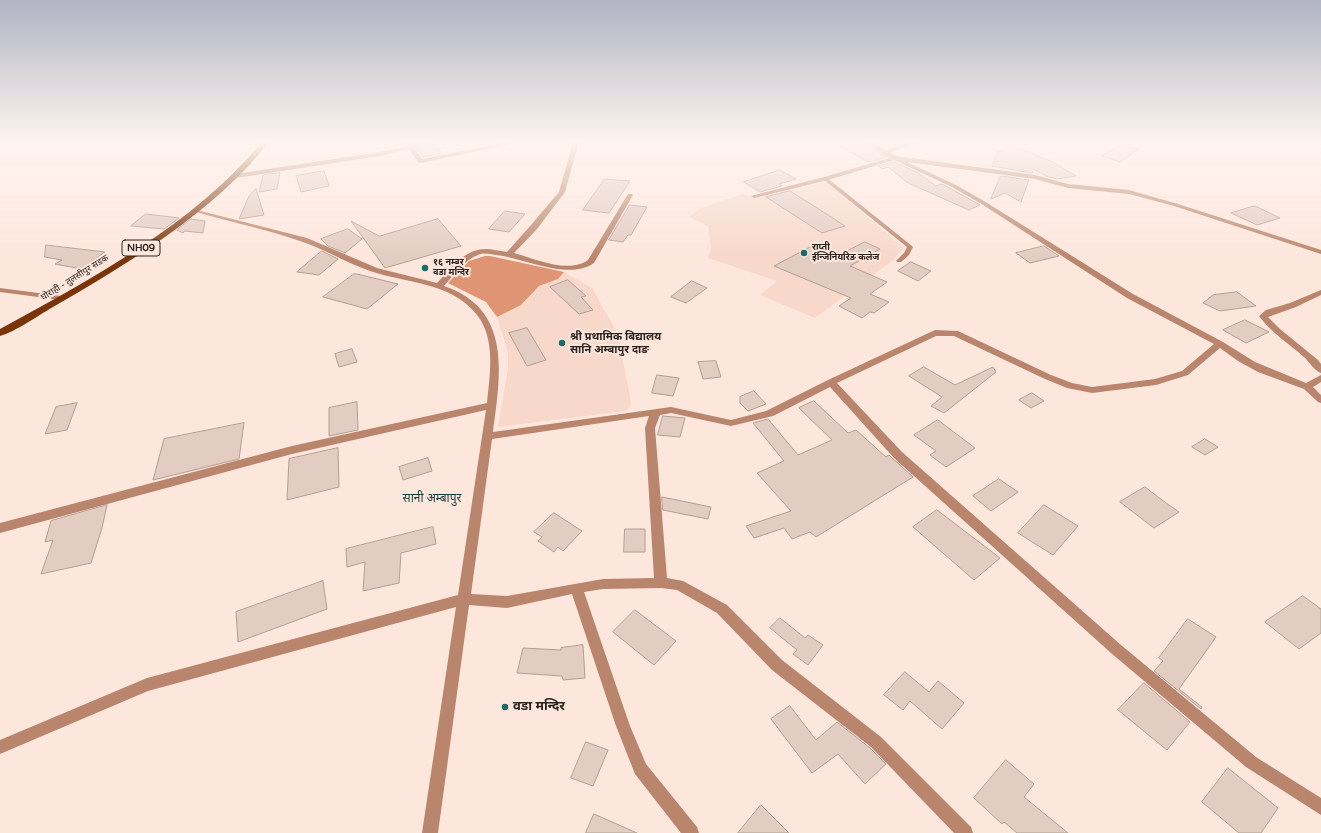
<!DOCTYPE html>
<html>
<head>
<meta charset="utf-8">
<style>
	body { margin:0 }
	canvas { display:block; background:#fde6dc }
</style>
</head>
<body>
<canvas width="1321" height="833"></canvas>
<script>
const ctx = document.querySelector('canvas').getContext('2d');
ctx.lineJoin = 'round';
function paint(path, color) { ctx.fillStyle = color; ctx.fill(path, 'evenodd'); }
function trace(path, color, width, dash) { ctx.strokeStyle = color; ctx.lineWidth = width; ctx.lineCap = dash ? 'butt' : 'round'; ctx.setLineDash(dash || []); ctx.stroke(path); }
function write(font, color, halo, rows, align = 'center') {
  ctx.font = font + ' "Varela Round","Noto Sans Devanagari",sans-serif'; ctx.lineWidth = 4; ctx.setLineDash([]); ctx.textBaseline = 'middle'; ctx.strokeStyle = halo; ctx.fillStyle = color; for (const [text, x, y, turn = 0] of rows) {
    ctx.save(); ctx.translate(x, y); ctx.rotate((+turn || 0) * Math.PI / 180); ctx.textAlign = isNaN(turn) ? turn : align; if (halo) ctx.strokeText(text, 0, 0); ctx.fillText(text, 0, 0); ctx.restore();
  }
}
const built = new Path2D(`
	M826 182 904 248 892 261 815 318 760 295 777 281 708 258 711 248 708 226 689 217 699 209 743 194 754 198Z
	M564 272 592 288 618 334 631 403 630 407 625 411 498 427 508 369V352L497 317 521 305 539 286 558 279Z`);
const forest = new Path2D(`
	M485 256H490L564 272 558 279 539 286 521 305 497 317 486 302 448 283 469 261Z`);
const building = new Path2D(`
	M833 142H864L886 157 869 162Z
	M434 144 442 153 423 157 416 149Z
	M1008 144 1053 162 1076 176 1057 179 1046 176 1034 169 1032 173 992 166 997 152 1005 150Z
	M1122 145 1139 149 1120 162 1102 156Z
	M894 162 917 172 936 186 941 184 944 185 980 205 969 210 908 183 888 167 883 169 878 166Z
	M780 170 796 179 779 184 782 186 760 192 744 182Z
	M324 171 329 186 301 192 296 176Z
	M280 173 277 189 259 192 263 175Z
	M1001 176 1029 180 1021 202 1005 193 991 199Z
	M605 179 630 181 609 213 583 210Z
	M256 189 264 215 239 219 249 196Z
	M790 191 825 213 845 226 822 233 766 197Z
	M630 205 647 207 631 235H628L623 242 609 240Z
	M1255 206 1280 218 1257 225 1231 213Z
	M505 211 525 214 509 232 489 229Z
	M146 214 179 218 164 229 131 226Z
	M191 219 205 221 203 233 185 231 183 233 177 230Z
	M438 219 461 246 385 268 351 221 379 236Z
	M348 229 362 239 345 253 328 246 321 239Z
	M865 242 880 249 850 266 887 282 870 294 889 302 874 313 870 312 862 318 839 306 851 298 774 266 810 247 833 258Z
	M46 245 105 252 81 269 55 264 62 260 45 257Z
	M1044 246 1059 256 1030 263 1016 253Z
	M322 251 338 259 319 275 297 272Z
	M911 262 931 271 918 281 898 271Z
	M354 274H357L398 284 367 309 323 297Z
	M568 280 586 296 581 297 593 310 579 314 550 287Z
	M692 281 707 288 686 303 671 297Z
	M1237 292 1256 306 1220 311 1203 303 1213 295Z
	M1245 320 1269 332 1246 343 1223 330Z
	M527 328 546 360 527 366 509 333Z
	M352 349 357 362 339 367 335 354Z
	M716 361 721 377 703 379 698 362Z
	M924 367 955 385 993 367 996 372 944 413 931 406 942 397 909 376Z
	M657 375 679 378 673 396 652 393Z
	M754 391 766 404 748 411 740 403V397Z
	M1032 393 1044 401 1031 408 1019 400Z
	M814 401 848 433 856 430 886 457 889 455 913 477 816 537 810 532 792 539 784 528 754 538 746 526 791 511 757 473 784 461 753 423 768 419 798 455 832 440 799 408Z
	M357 402 358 430 329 436V408Z
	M77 403 67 430 45 434 56 407Z
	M663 416 685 418 680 437 658 435Z
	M938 420 975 448 946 467 930 455 936 451 914 435Z
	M244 423 239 459 153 480 164 439Z
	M1205 439 1218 447 1205 455 1192 447Z
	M338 448 339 487 287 500 289 459Z
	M428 458 432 471 403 480 399 467Z
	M999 479 1018 492 991 511 973 496Z
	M1145 487 1162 500 1179 512 1154 528 1120 502Z
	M662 497 711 507 708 519 663 510Z
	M107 505 102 528 91 563 41 574 53 540 45 542 51 521Z
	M1044 505 1078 526 1053 555 1018 533Z
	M937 510 975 539 1000 558 974 580 913 527Z
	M554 513 582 531 563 551 558 547 554 552 538 541 542 537 534 532Z
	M433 527 436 544 401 553 399 583 363 591 365 562 347 567 346 549Z
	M625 529H645V552H624Z
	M323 581 327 609 238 642 236 612Z
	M1303 596 1321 609V633L1299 649 1265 622Z
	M635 610 676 641 654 665 613 632Z
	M780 618 805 638 808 635 823 645 808 665 793 654 797 650 770 628Z
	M1188 619 1216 637 1179 689 1202 707 1201 709 1154 671 1163 661 1159 658Z
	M583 645 585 678 563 680 562 676 517 673 523 648 561 650V648Z
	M905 672 929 692 938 681 964 703 942 729 910 701 903 710 884 695Z
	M1144 683 1190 722 1167 750 1118 710Z
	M790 706 816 740 837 722 870 748 886 764 865 784 838 754 812 773 771 719Z
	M586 742 608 750 593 786 571 778Z
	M1006 760 1034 784 1024 797 1068 833H1017L1004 822 1002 824 974 798Z
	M1228 768 1278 808 1261 833H1239L1202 802Z
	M761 805 789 833H738Z
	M594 814 637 833H586Z`);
const service = new Path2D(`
	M826 177 912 246 913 247 909 255 901 262H897L896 261 904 253 907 247 824 180 823 179Z`);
const minor = new Path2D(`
	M404 142H410L412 145 423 142H436L414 148 422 159 507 142H522L420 163 418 162 409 149 380 156 236 178 233 176 236 174 380 152 407 146Z
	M573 142H579L565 192 537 229 514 253C536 259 568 274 588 260L628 194H632L633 195 594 263C568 281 525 258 496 255 490 254 483 252 478 255 464 260 454 275 444 286 512 309 501 374 493 432L671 407 731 420 766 411 828 380 935 330 958 331 1051 375 1072 383 1092 387 1155 379 1182 371 1214 344 1127 298 980 203 952 187 894 160 828 180 754 198 751 196 824 177 889 158 866 142H874L886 150 907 142H917L890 153 896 156 1035 175 1068 184 1129 190 1178 204 1321 250V254L1174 206 1129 194 1068 188 1035 179 907 162 956 185 984 201 1133 294 1223 342 1255 362 1306 383 1321 375V382L1313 387 1321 395V403L1318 402 1304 389 1258 372 1238 361 1220 348 1188 375 1156 385 1092 393 1067 388 1045 379 954 336H936L837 383 902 452 1121 645 1256 757 1321 798V815L1246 767 1111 653 894 458 830 387 773 416 731 426 671 413 660 415 655 428 667 578 683 581 727 605 782 660 881 737 971 827 973 833H954L871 747 772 670 717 613 677 590 661 588 603 589 584 592 630 726 646 764 697 827 699 833H681L635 774 616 726 572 594 507 608 469 605 438 833H422L456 607 148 691 0 754V740L147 678 458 595 486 410 292 454 0 533V523L292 446 487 403C490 374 496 339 477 315 452 282 405 283 370 271 347 263 326 250 303 242 267 229 229 222 193 211V209L307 238 377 268 437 283C450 270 464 249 485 249 492 249 500 251 507 252L531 225 559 192ZM649 416 645 428 654 578 603 579 507 596 471 594 492 439Z
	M0 288 61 296 65 298 61 300 0 292Z
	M1321 290V295L1296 307 1268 317 1280 329 1318 360 1321 364V373C1315 371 1310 363 1305 358 1290 344 1271 333 1259 316L1266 310 1290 303Z`);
const primary = new Path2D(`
	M262 142H269C214 212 129 263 53 307 39 315 15 332 0 336V329C93 278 193 225 262 142Z`);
const markers = [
	[804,253,4,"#1c696a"],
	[425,268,4,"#1c696a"],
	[562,343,4,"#1c696a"],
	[505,707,4,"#1c696a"]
];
const farPoinames = [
	["राप्ती",812,248],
	["ईन्जिनियरिङ कलेज",812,258],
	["१६ नम्बर",433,263],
	["वडा मन्दिर",433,273]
];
const farStreetnames = [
	["घोराही - तुलसीपुर सडक",75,278,-32]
];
const shields = [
	[141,248,38]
];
const shieldNames = [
	["NH09",141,248]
];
const poiNames = [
	["श्री प्रथामिक बिद्यालय",570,337],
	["सानि अम्बापुर दाङ",570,350]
];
const neighbourhoodNames = [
	["सानी अम्बापुर",432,499]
];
const nearPoinames = [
	["वडा मन्दिर",513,707]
];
paint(built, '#f7d8ca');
paint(forest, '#df9573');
paint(building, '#e3ccc2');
trace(building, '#b49e94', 1);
paint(service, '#b9856d');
paint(minor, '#b9856d');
paint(primary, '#7a340a');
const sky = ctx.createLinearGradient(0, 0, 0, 259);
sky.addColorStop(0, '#b1b4c4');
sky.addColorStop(0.55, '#fef4ef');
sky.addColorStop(1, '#fef4ef00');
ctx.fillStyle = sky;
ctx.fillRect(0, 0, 1321, 259);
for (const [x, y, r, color] of markers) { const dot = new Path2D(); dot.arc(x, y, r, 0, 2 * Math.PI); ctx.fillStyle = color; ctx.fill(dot); trace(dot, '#fde6dc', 1.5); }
write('bold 9px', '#2b231f', '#fde6dc', farPoinames, 'left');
write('9px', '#2b231f', '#fde6dc', farStreetnames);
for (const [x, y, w] of shields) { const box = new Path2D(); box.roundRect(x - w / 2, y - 8, w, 16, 3); ctx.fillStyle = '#fde6dc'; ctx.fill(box); trace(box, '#2b231f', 1); }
write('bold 10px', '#2b231f', null, shieldNames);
write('bold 11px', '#2b231f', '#fde6dc', poiNames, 'left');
write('12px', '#183b3b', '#fde6dc', neighbourhoodNames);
write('bold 13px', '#2b231f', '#fde6dc', nearPoinames, 'left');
</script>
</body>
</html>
